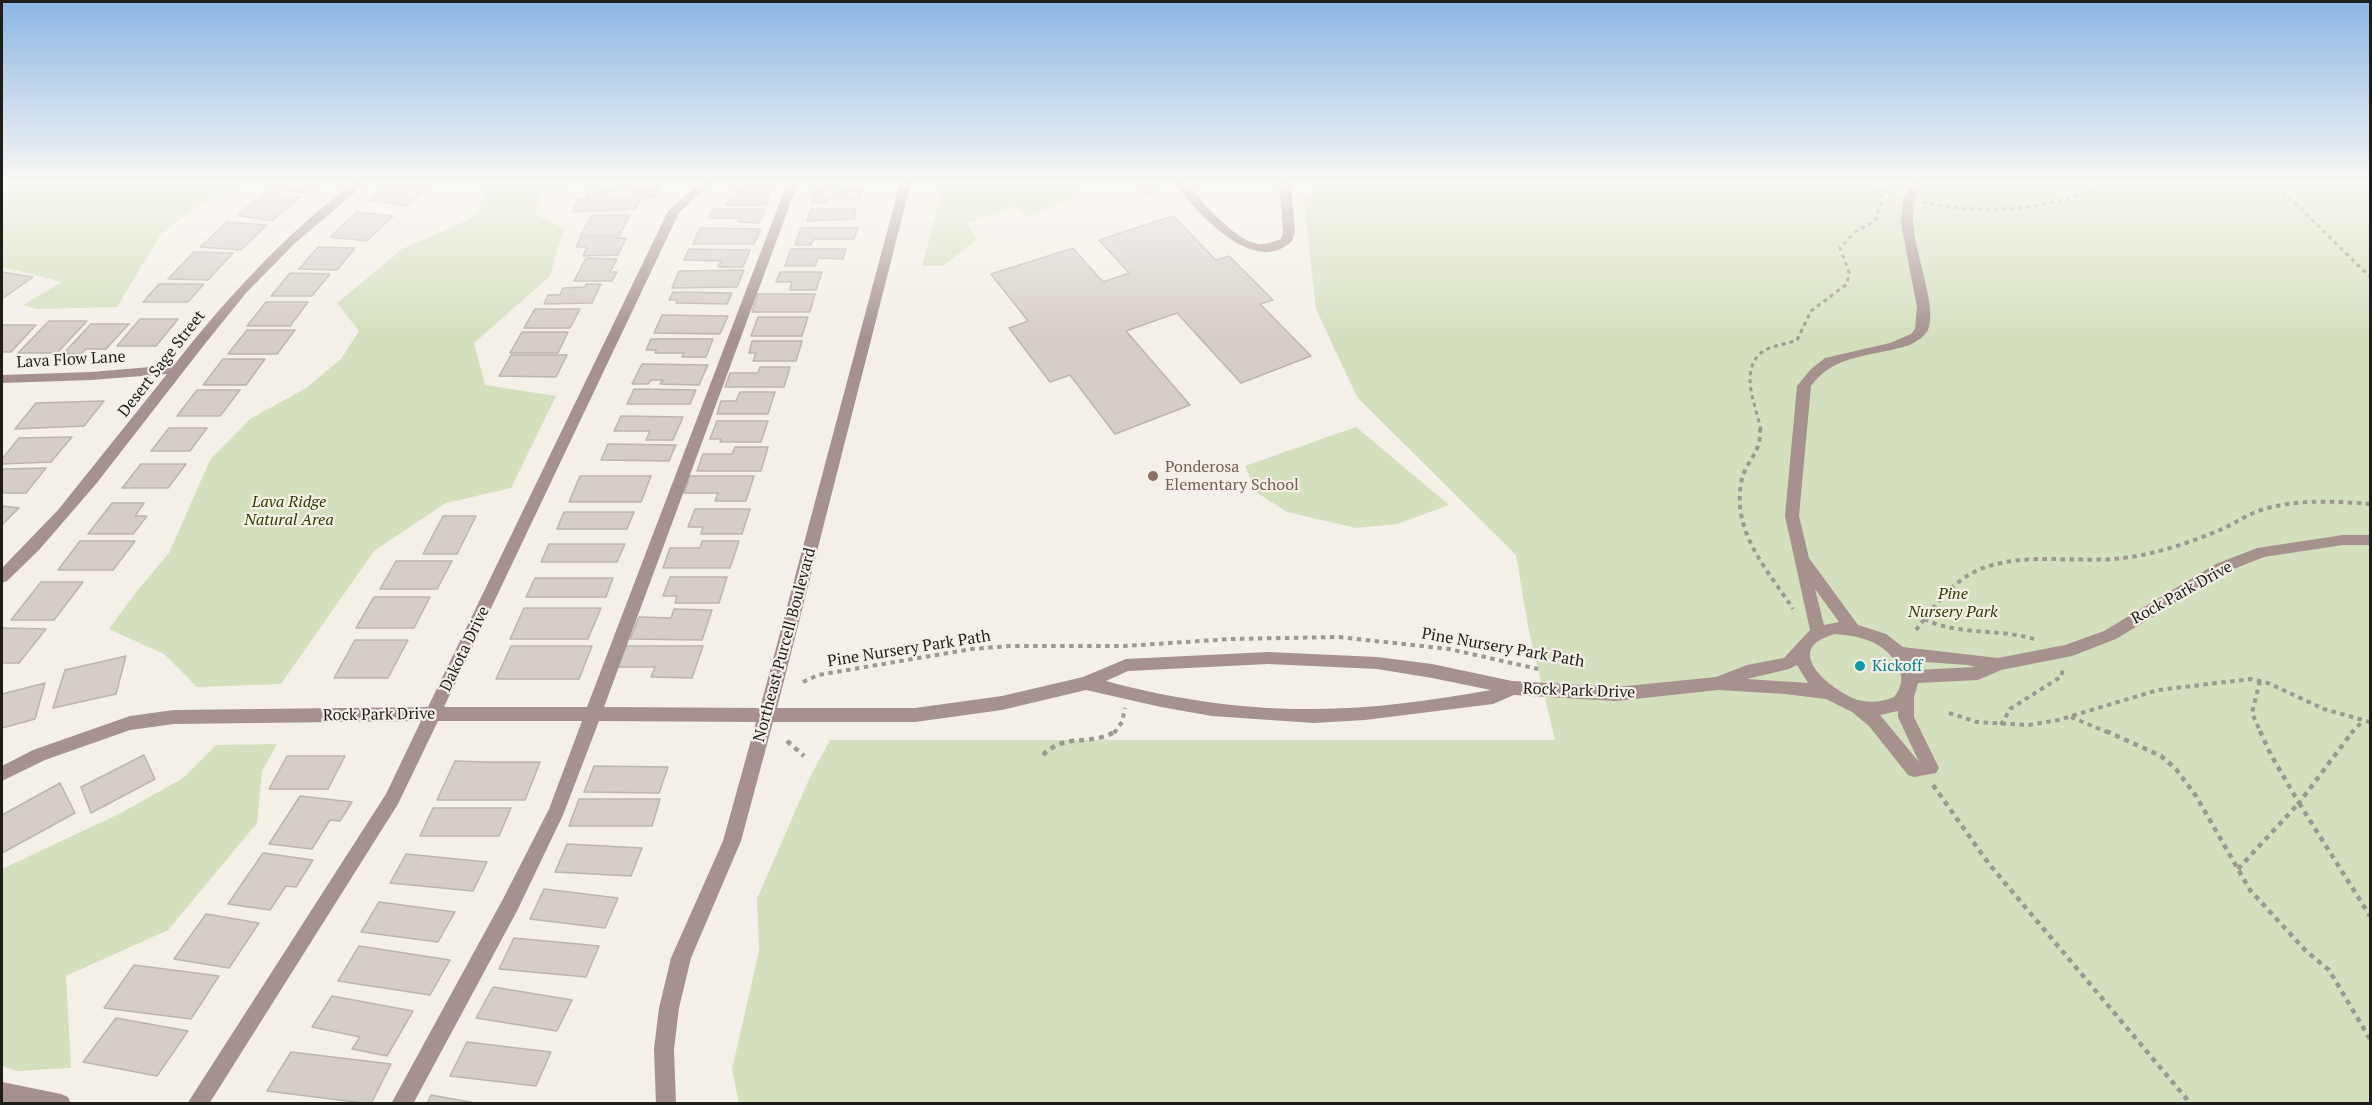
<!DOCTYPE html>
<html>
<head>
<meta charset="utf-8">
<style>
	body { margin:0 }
	#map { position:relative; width:2372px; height:1105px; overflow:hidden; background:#f4efe7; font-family:"PT Serif",serif }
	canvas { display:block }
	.frame { position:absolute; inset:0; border:3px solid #1f1d1a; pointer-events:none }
</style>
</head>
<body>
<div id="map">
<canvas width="2372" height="1105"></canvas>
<div class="frame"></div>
</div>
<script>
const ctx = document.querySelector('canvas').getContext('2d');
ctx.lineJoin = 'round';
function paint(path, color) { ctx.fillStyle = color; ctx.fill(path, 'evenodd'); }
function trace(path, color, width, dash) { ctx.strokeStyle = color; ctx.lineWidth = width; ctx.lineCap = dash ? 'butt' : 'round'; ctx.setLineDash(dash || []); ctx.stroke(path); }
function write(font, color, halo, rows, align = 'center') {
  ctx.font = font + ' "PT Serif",serif'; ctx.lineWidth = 4.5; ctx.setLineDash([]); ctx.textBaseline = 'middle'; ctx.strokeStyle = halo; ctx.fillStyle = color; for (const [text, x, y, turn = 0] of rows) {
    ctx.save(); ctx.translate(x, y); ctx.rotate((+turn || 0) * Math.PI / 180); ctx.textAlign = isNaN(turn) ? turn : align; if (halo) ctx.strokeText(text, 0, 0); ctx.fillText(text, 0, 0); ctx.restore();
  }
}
const green = new Path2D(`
	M2 183H249L199 205 161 234 117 307 37 309 23 305 62 282 2 267Z
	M467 183H601L544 188 535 215 564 228 550 276 474 343 485 385 556 396 511 488 446 503 374 551 281 684 197 687 164 654 109 629 136 592 169 553 210 460 250 419 306 388 341 359 359 331 337 303 402 249 472 218 488 187Z
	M944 183H1083L1075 186 1081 197 1026 217 1015 207 967 223 977 239 943 266H922Z
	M1332 183H2370V1103L739 1104 732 1069 759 951 757 899 810 777 830 740H1555L1528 627 1516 555 1357 397 1316 309 1303 195Z
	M1356 427 1449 505 1397 524 1356 528 1287 512 1256 492 1245 466Z
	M277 744 262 771 257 823 168 930 66 976 71 1068 18 1071 2 1066V869L121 813 183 778 216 745Z`);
const building = new Path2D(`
	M273 183H319L308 193 267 189Z
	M390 183H431L433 184 407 206 369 200Z
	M744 183H775L766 205H725L733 188H742Z
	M812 183H840L839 187 811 186Z
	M1144 183H1154L1160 189 1145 194 1137 186Z
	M646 187H660L655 198H641L636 209 572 212 578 199H586L589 192 618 191 615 198 628 197 631 190H645Z
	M816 189 863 190 860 199 829 198 828 203H811Z
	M267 192 301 197 272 221 237 215Z
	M713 209H765L759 223 738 222 740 218H708Z
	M811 209H856L854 219 807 221Z
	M357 212 393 216 367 241 330 237Z
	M592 215H630L619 236H580Z
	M1173 216 1216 260 1229 256 1273 300 1260 304 1311 356 1241 383 1177 313 1126 331 1190 405 1115 434 1070 375 1050 382 1009 328 1028 321 991 274 1073 248 1103 282 1129 273 1099 240Z
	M227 222 267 225 241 250 200 247Z
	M700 228 761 229 754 244H693Z
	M801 228H858L854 239H814L811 245H795Z
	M580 238H626L618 255 583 256 587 247H576Z
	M318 247 355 248 337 270 299 269Z
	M689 249 750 250 743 267H718L721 261 684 260Z
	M791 249H846L843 259 818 258 815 266H785Z
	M194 252 233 253 208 280 168 279Z
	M586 258 617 259 610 272H617L612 281H574Z
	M744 270 737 287 672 288 679 271Z
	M2 272 33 277 2 299Z
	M780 272H822L816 290H790L792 282H776Z
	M290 273 330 274 312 296H271Z
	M159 284H204L188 302H143Z
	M586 284H601L592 303 544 304 548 295H560L563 288 585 287Z
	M673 292 732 293 727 304 676 303 678 300H669Z
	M758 294H815L810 312H752Z
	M266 302H308L290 326H247Z
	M535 309H580L570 328H524Z
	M662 315 728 316 720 334 654 333Z
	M758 317H808L802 336H751Z
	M140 319H178L156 346H117Z
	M49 321H87L57 353H18Z
	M91 324H129L106 349H86L81 354H63Z
	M2 325H36L11 352H2Z
	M247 330H295L277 354H228Z
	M522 332H568L558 353H510Z
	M651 339H713L706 357H682L684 353H655L656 350H646Z
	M752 341H802L796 361H753L756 353H749Z
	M511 355H567L556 377 499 376Z
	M223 359H265L246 385H203Z
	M642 364 708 365 699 385 660 384 663 380H651L648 384H632Z
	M760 367H790L784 387H725L730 373H758Z
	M634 389 696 390 690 404H627Z
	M197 390H240L220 416H177Z
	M740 392H775L768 414H717L721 401H736Z
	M104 401 84 426 15 429 36 403Z
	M621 416 683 417 673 440H646L650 431H614Z
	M717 421H768L761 442H720L721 439H710Z
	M169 428H207L190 451H151Z
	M72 437 51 462 2 464V459L19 438Z
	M608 444 676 445 669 461 601 460Z
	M735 447H768L761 471H697L703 454H732Z
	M141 464H186L168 488H122Z
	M46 468 26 493H2V473L4 469Z
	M580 476H651L641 502H569Z
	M690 476H754L746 501H715L718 493H684Z
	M112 503H144L135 516H147L133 534H88Z
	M2 506 19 508 2 525Z
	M695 509H750L742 534H701L703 527H688Z
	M564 512H634L627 529H557Z
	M443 516H476L457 554H423Z
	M80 541H135L113 570H58Z
	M702 541H739L730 568H663L670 548H700Z
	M549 544H625L617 562H541Z
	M396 561H452L437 589H380Z
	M670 577H727L719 603H675L677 596H663Z
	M535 578H613L606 597H526Z
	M41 582H83L54 620H11Z
	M374 597H430L414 628H356Z
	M524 608H601L588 639H510Z
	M674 609 712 610 702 640 630 639 639 617 671 618Z
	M2 628 46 629 19 663H2Z
	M355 640H408L388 678H334Z
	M511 646H592L579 679H496Z
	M624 646H703L692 678 651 677 655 667H616Z
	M126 656 116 694 53 708 65 670Z
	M45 683 35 719 2 728V694Z
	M144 755 155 779 91 813 81 787Z
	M287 756H345L328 789H269Z
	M455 761 485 762H540L525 800H437Z
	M594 766 668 767 659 793 584 792Z
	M60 783 75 813 2 853V815Z
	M300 796 352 802 340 821 330 820 312 849 269 844Z
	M579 799H660L652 826H569Z
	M433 808H511L499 836H420Z
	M567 844 642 848 631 876 555 872Z
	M263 853 313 860 296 887 286 886 270 910 228 904Z
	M406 854 487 862 473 891 390 883Z
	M544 889 618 898 605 928 530 919Z
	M379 902 455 912 438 942 361 932Z
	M206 914 259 923 229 968 174 959Z
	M514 938 599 946 586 977 499 969Z
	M359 946 450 960 430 995 338 981Z
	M134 965 219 976 191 1019 104 1008Z
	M493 987 572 1000 557 1031 476 1018Z
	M332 996 413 1011 387 1056 352 1049 360 1037 312 1027Z
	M116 1018 188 1031 157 1076 83 1062Z
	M467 1042 551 1052 536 1086 450 1076Z
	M291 1052 391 1064 371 1104 267 1091Z
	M431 1095 481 1104H427Z`);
const pathFar2 = new Path2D(`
	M1853 183 1896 194
	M2269 183 2289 197 2370 277
	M1923 202C1987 216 2047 211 2107 183
	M1761 430C1756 405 1737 368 1765 350 1775 345 1787 344 1797 340L1811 311 1847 284 1849 272 1840 248 1855 232 1875 221 1881 202V183`);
const pathFar1 = new Path2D(`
	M1760 428C1762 453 1747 459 1742 479 1730 531 1768 570 1793 609
	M1924 619C1959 636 1997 628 2034 639
	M1916 630C1932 609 1950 584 1974 572 2019 550 2075 564 2123 558 2156 554 2189 543 2220 530 2234 524 2246 515 2261 510 2296 499 2334 501 2370 504
	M2260 681 2252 713 2261 733
	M803 682 818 675 972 649 1010 646H1125L1231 639 1339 637 1449 649 1538 669
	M1949 713 1977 722 2029 725 2058 720 2158 690 2251 679 2268 683 2324 709 2370 722
	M2071 717 2109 733
	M2001 725 2010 709 2062 676V667
	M1114 733 1122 722 1125 708
	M2351 733 2363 721`);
const path = new Path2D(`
	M2106 731 2161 756 2176 769 2196 796 2250 890 2306 951 2329 970 2370 1039
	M2260 731 2271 755 2299 803 2353 731
	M787 741 804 756
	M1043 755C1065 732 1091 747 1116 731
	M1933 785 1989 864 2191 1104
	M2238 869 2299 803 2370 916`);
const minor = new Path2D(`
	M353 183H366L294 244 246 293 204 345 96 484 39 550 7 581 2 583V568L58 510 167 374 91 380 2 383V375L91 372 174 365C227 298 284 235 353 183Z
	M699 183H711L679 213 444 707H587L787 183H798L604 707 760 708 900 183H911L777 708H915L1002 696 1083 677 1126 659 1268 652 1377 657 1432 664 1512 681 1616 687 1716 677 1747 665 1784 658 1810 630 1785 516 1797 386 1811 369 1825 358 1890 343 1911 334 1915 329 1917 307 1901 224 1903 198 1914 183H1925C1922 188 1916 194 1915 199 1904 233 1940 304 1928 330 1924 337 1917 341 1910 345 1873 357 1835 353 1811 386L1799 516 1809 558 1858 625 1886 634 1903 647 1998 658 2065 645 2104 631 2216 564 2257 548 2343 535H2370V545H2343L2264 557 2226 572 2116 639 2072 656 2001 670 1978 680 1918 683 1914 697V717L1939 768 1936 773 1914 777 1908 775 1869 726 1852 712 1826 699 1785 694 1718 690 1616 701 1514 695 1493 704 1365 720 1314 723 1212 716 1161 707 1086 690 1002 710 915 722H773L741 841 691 958 679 1008 674 1049 676 1104H656L654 1049 659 1008 671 958 723 841 756 722 599 721 563 815 517 911 413 1104H391L503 899 549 809 582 721H438L398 804 209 1104H187L386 794 421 721 174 724 130 730 45 760 2 781V766L33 750 130 716 174 710 428 707 668 211ZM1815 589 1839 622 1824 625ZM1834 634C1845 635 1857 636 1867 640 1889 647 1914 675 1894 697 1883 702 1870 703 1858 700 1842 695 1803 669 1811 649 1815 640 1827 637 1834 634ZM1912 661 1968 665 1975 667 1916 670ZM1268 664 1377 669 1432 678 1491 690C1433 700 1373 709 1314 709 1244 710 1173 699 1106 681L1128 671ZM1797 665 1808 683 1747 679 1789 669ZM1898 711V717L1919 762 1880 715Z
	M1174 183H1186C1202 201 1234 240 1258 244 1266 245 1273 242 1281 239L1283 232 1279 183H1291L1295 232 1292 241C1254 278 1196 211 1174 183Z
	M2 1082 61 1094 68 1097 71 1104 2 1102Z`);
const markers = [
	[1153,476,6,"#8d6e63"],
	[1860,666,6,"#0f9aa8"]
];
const streetNames = [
	["Lava Flow Lane",71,360,-3],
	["Desert Sage Street",162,364,-52],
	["Rock Park Drive",2182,593,-29],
	["Northeast Purcell Boulevard",785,645,-75],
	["Pine Nursery Park Path",1503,648,10],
	["Dakota Drive",465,649,-64],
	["Pine Nursery Park Path",909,649,-9],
	["Rock Park Drive",1579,691,2],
	["Rock Park Drive",379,715,-1]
];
const educationNames = [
	["Ponderosa",1165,467],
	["Elementary School",1165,485]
];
const parkNames = [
	["Lava Ridge",289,502],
	["Natural Area",289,520],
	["Pine",1953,594],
	["Nursery Park",1953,612]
];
const cultureNames = [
	["Kickoff",1872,666]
];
paint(green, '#d4dfbe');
paint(building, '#d5cdc7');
trace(building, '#bcb4ae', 1.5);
trace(pathFar2, '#9c9892', 3, [4, 4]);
trace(pathFar1, '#9c9892', 4, [4.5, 4.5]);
trace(path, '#9c9892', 4.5, [5, 5]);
paint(minor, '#a6918e');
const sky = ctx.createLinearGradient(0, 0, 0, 338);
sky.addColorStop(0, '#8bb6e3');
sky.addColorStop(0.54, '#faf8f4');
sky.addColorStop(1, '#faf8f400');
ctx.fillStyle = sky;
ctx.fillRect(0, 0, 2372, 338);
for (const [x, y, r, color] of markers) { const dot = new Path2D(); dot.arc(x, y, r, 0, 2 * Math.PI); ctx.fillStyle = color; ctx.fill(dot); trace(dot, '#f4efe7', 2); }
write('16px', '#1f1d1a', '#f4efe7', streetNames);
write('16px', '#785e54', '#f4efe7', educationNames, 'left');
write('italic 16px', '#313f00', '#f4efe7', parkNames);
write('16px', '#0d838f', '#f4efe7', cultureNames, 'left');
</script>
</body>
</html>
